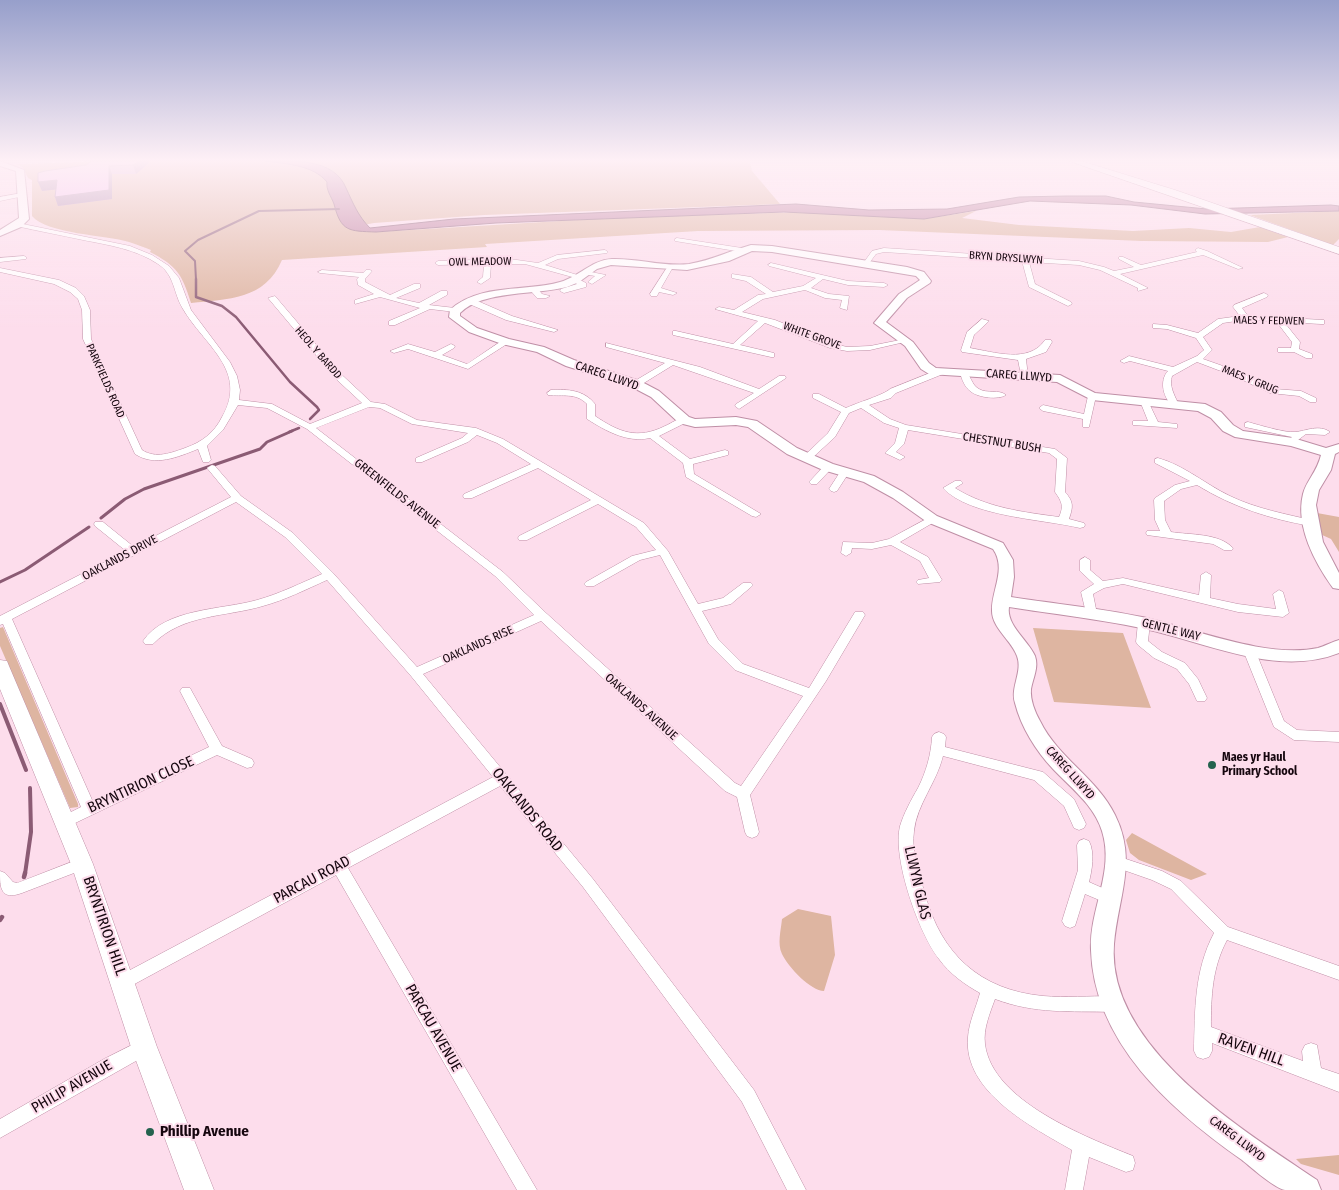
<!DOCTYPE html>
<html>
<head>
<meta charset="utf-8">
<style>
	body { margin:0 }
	canvas { display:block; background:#fdddec }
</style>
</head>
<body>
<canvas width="1339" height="1190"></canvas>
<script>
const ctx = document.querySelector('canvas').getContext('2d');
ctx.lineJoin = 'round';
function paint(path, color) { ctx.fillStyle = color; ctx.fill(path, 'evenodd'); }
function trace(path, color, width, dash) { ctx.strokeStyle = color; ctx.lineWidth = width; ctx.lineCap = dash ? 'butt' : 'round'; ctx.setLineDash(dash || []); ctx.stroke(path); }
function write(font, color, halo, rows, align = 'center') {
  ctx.font = font + ' "Fira Sans Condensed",sans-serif'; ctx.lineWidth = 4; ctx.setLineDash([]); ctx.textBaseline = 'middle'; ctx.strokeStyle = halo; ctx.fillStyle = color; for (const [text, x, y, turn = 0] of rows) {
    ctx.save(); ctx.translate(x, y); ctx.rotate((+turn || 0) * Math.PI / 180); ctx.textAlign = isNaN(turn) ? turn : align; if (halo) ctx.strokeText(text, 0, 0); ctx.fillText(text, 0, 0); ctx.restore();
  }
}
const green = new Path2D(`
	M107 161H750L752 171 780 204 484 215 374 223 347 228 377 232 627 217 809 212 924 219 976 211 962 218 1019 225 1133 231 1189 228 1231 232 1260 227 1288 237 1268 242 1142 241 879 230 698 231 485 244 487 247 282 260C265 300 228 299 191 303 182 274 177 266 150 252L151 250C143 247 136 244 129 242 106 235 47 234 32 216V180L28 178 23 168 17 164Z
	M1339 211V239L1333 245 1250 215Z
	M1317 513 1339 517V552L1331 539 1320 534Z
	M3 627 78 804V807L70 808 0 646V628Z
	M1033 628 1123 633 1151 708 1054 702Z
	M1132 833 1207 874 1191 880 1139 860 1130 853 1126 840Z
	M798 909 831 916 835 955 824 991C811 991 788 967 782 954 777 944 781 930 782 919Z
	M1339 1155V1175L1301 1164 1296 1159Z`);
const water = new Path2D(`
	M266 161C294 161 334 158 346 188 353 203 358 216 370 228L454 219 796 204 869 210 947 209 1019 197 1066 196H1106L1134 202 1207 209 1331 205 1339 206V211L1205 214 1131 205 1030 201 924 219 784 212 496 223 376 232C349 231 341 232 334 204 331 196 326 190 327 182 313 165 287 164 266 161Z`);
const streamFar4 = new Path2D(`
	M196 280 195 261 185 251 198 240 259 211 339 209`);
const streamFar3 = new Path2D(`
	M196 279V297L222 306 236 317 290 382 317 407 319 410 310 419
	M289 432 299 428`);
const streamFar2 = new Path2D(`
	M101 518 125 499 144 489 260 449 267 442 292 431
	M0 582 25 570 89 527`);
const streamFar1 = new Path2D(`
	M0 704 26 770
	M25 874 31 832 30 788`);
const stream = new Path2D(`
	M24 877 25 873
	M0 920 2 917`);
const street = new Path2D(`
	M22 193 25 195 24 196 0 201V197Z
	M18 223 130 246 152 255 169 266 179 278 191 310 230 362 237 376 240 390 239 400 272 404 310 424 362 403 336 379 268 298 275 296 342 375 371 402 385 404 417 420 476 428 503 439 644 523 668 551 698 604 723 598 743 583H751L753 585 751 587 731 604 702 611 718 639 743 664 809 688 855 612H863L865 615 826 681 750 795 759 832 757 836 752 838 747 836 745 832 737 797 725 791 541 621 423 674 593 879 754 1090 806 1190H787L742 1102 583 887 500 786 348 868 537 1190H517L336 875 129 987 123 989 117 987 115 982 117 977 493 777 411 676 327 580C307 589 285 600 263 606 226 617 182 614 153 644H145L143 641C165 608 222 610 257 600 279 594 301 583 322 574L285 537 236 502 12 619 93 802 209 747 180 691 182 688H190L222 746 252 759 254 763 252 767 247 768 217 755 71 825 66 827 61 825 59 821 61 817 81 807 3 624 0 625V616L126 551 95 526 94 524 95 522H103L134 547 231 497 207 468 212 465 215 466 241 496 293 533 333 573 417 667 534 615 495 576 307 429 267 408 238 405 223 430 207 446 211 460 209 462H203L198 449C178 457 155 467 135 454L83 339 82 310 78 299 70 292 54 284 0 272V268L59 280 76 288 84 296 90 310 91 339 142 450C156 459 171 453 185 448 202 442 214 433 222 417 249 371 204 345 183 309 173 293 175 275 158 264 136 249 108 245 83 240 60 235 38 231 16 226V224ZM369 407 380 408 412 424 468 433 462 438 416 458V462H422L468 442 477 435 497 443 531 464 464 494 463 496 464 498H472L538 468 591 500 519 536 518 538 519 540H527L598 504 636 527 656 550 632 556 586 582 584 584 586 586H594L640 560 660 555 709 644 735 670 803 696 741 786 735 783 546 613 503 572 316 428Z
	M677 238 742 248 745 250 742 252 675 241V239Z
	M884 248 1079 261 1104 267 1114 271 1134 267 1119 259V257H1123L1141 265 1197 252 1195 250 1198 248 1207 251 1243 268 1238 269 1203 255 1120 274 1148 288 1138 291V288L1100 270 1079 265 1029 262 1035 284 1071 302 1072 304 1068 306 1029 287 1022 261 884 252 876 254 867 266H863L862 265 872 251Z
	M605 250 608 252 607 253 558 259 545 265 584 277 578 279 586 283V287L564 293 560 291 561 289 577 284 571 280 576 278 525 264H491L490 278 481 284 477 282 483 277 484 264 438 265 435 263 438 261 510 259 538 263 557 255Z
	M24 256 26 257V259L0 262V258Z
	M771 263 848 281 884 283 888 285 884 287 848 285 823 279 811 288 829 294 849 296 847 310 840 308 842 300 825 298 805 290 763 299 742 312 775 320 835 344 847 347 870 346 905 339 909 341 870 350 847 351 830 348 765 323 740 345 774 353V357H771L673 335V331H676L733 344 758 321 715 309 719 307 734 310 758 295 766 294 746 281 732 278V274L751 277 773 292 803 286 816 278 769 266 768 265Z
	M668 266 673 267 661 288 677 293 673 295 659 292 657 296H651L650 294Z
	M322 270 363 273 366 270H370L372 271 365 279V282L390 295 414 284H420V288L396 298 419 303 441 291H447V295L429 305 455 308 459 310 455 312 430 309 395 325H389V321L420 308 380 297 355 304V300L374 294 358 285 357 279 359 277 320 273 318 272Z
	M586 271 606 275 592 284 588 282 595 276 584 274V272Z
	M532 289H538L542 294 550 296 546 298H537L531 291Z
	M1264 293 1268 295 1267 297 1242 308 1248 316 1324 320V324H1321L1284 322 1300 342 1299 349 1312 354V358H1306L1294 352H1278V348H1291L1292 342 1276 321 1243 320 1223 323 1203 337 1212 350 1203 359 1240 372 1275 389 1301 391 1316 398V402H1310L1299 396 1270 393 1234 376 1197 362 1172 376C1169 386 1174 394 1178 403L1174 406C1163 400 1159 380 1168 371L1130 361 1124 363 1120 361 1129 356 1173 367 1197 356 1204 350 1196 338 1167 329 1153 328V324L1167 325 1198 333 1218 319 1240 316 1233 307 1234 305Z
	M467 299H473L512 316 558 330 554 332 506 320 467 303Z
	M982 319 989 321 974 335 970 348C994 352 1029 364 1045 340H1051L1052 342 1046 352 1026 359 1028 377 1025 378 1021 375 1018 360 962 352 961 350 967 332Z
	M503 340 510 342 468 369 408 349 394 353 390 351 408 344 435 352 451 344 455 346 454 348 442 355 467 364Z
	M606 343 700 367 759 389 779 376H785L786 378 739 409 735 406 736 404 754 393 673 365 639 386H633V382L665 363 606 347Z
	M940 369 943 370V374L896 393 891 398 869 405 890 419 906 425 1055 449 1067 458 1065 492C1074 502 1073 507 1069 519L1084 523 1085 525 1084 527 1080 528C1043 519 970 517 943 488L955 481H961L963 483 955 488C987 508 1023 512 1059 517 1064 506 1062 502 1055 492L1057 459 1049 453 908 430 904 444 896 452 905 457 900 460 885 453 895 443 899 428 884 423 861 408 849 413 835 437 810 460H804L802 458 828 433 841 412 813 398V394H819L846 408C856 403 884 395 890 389Z
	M964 370C971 374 971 385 979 389 987 394 999 389 1006 395 999 400 978 398 970 391 965 387 962 380 960 373Z
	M551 390C568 389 584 390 595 404V416C619 432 637 440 665 426 672 423 679 417 687 418V422L659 436 690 459 725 450 728 451V455L693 464 694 474 761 514 756 517 752 516 686 477 683 463 650 438C627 443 606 431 587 419V404C575 392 563 397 548 395L547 393Z
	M1092 393 1096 396 1089 427H1083V419L1043 411 1039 408 1043 405 1084 414 1088 396Z
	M1144 398 1148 401 1158 422 1177 424V428L1133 425V421H1148L1140 401Z
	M1248 422C1259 425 1285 433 1295 432 1306 431 1319 424 1330 432L1325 435 1306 434 1294 443 1289 440 1292 437 1245 427V423Z
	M1158 458C1184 465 1205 484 1230 496 1257 509 1286 514 1315 521L1316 523 1311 526C1270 519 1233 507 1197 485L1181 489 1164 501 1165 520 1171 532C1190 535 1219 533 1233 548L1232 550H1224L1213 544 1147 535 1146 533 1147 531H1160L1155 520 1154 500 1155 498 1175 485 1190 481 1155 463V459Z
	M828 464 831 465V469L817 484H811L809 482 811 480 825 465Z
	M845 468 850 471 837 491 834 492 831 491 829 489 842 469Z
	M932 516 937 519 936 521 900 542 928 557 942 580 940 582 918 584 916 582 918 580 929 578 920 561 891 545 872 549 852 548 851 553 846 556 841 553 843 542 872 543 889 539Z
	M1085 557 1090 560V570L1103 581 1123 578 1199 595 1201 575 1206 572 1211 575 1210 598 1238 604 1276 609 1273 594 1279 590 1283 592 1289 613 1283 617 1238 612 1123 584 1104 588 1093 594 1097 614 1091 618 1087 617 1081 592 1094 584 1080 571V560Z
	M1144 619 1150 623 1148 641 1162 652 1185 663 1198 679 1207 698 1205 701H1197L1189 684 1177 669 1154 658 1138 645 1136 642 1138 623Z
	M1249 646 1255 650 1284 721 1297 730 1339 732V742L1294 740 1274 727 1243 650Z
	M939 732 944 734 946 737 945 747 1043 772 1074 799 1086 824 1084 828 1079 830 1074 828 1064 806 1034 780 943 756C937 782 917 804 914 831 911 851 919 874 925 894 941 954 980 990 1043 996 1066 998 1089 996 1112 996L1118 999 1120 1004 1118 1009 1112 1012C1070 1011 1035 1014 995 999 990 1013 983 1029 985 1044 992 1101 1086 1137 1133 1156L1135 1163 1133 1170 1126 1172 1089 1157 1083 1190H1065L1072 1150C1032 1127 963 1092 968 1037 969 1022 976 1008 980 993 964 984 950 974 939 959 919 934 892 858 900 826 904 813 911 800 918 788 926 772 931 755 932 737L934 734Z
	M1084 839 1089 841C1095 853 1092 870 1089 882L1116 894 1119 899 1116 904 1111 905 1085 894 1075 926 1070 928 1065 926 1062 921 1078 870 1077 845 1079 841Z
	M1117 856 1162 871 1181 881 1228 927 1339 966V980L1227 940C1212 968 1211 997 1211 1027L1303 1061 1302 1051 1305 1045 1311 1043 1317 1045 1321 1068 1339 1074V1092L1212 1043V1051L1209 1057 1203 1059 1197 1057 1194 1051C1195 1010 1194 971 1214 933L1171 889 1152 880 1112 866 1110 862 1112 858Z
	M82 858 87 860 89 864 87 868 22 893C0 901 0 887 0 871L5 873 13 882 17 883Z
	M144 1039 150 1041 153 1047 150 1053 0 1138V1119L104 1059Z`);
const secondary = new Path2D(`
	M0 161 24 170 29 219 21 227 0 236V230L19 218 16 171 0 166Z
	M751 245 772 246 907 267 924 272 931 281 930 283 907 298 886 322 913 342 929 363 936 368 1060 375 1095 393 1205 404 1221 412 1233 425 1243 431 1293 438 1326 448 1339 444V452L1335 454 1331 470 1319 490 1316 505 1323 542 1339 573V589L1333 588C1315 563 1295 526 1303 494 1306 481 1317 472 1321 455L1291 446 1235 437 1223 431 1211 418 1198 411 1092 400 1057 382 929 374 921 369 905 346 874 323 899 294 920 280 916 276 772 252 752 251 729 261 687 270 611 265 597 269 579 282 567 287C536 295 483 290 460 313V316L477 328 509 339 544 347 574 360 640 381 659 391 689 417 695 419 736 417 757 421 797 448 833 464 874 476 903 492 937 516 1003 543 1013 560 1014 577 1011 597C1055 604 1099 608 1142 617 1193 628 1266 659 1318 648 1325 646 1332 642 1339 640V653C1276 678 1204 641 1141 628 1098 619 1053 614 1009 607 1006 625 1028 640 1035 656 1039 667 1033 678 1031 689 1030 700 1035 712 1040 721 1058 758 1097 778 1115 815 1138 861 1118 897 1114 944 1106 1047 1243 1130 1317 1180L1321 1190C1310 1190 1295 1190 1285 1190 1274 1188 1252 1168 1242 1160 1171 1110 1094 1043 1091 950 1089 909 1115 872 1102 831 1094 805 1071 788 1053 769 1036 751 1021 727 1015 703 1010 687 1023 672 1017 656 1012 641 992 628 992 611 991 591 1007 569 993 549L927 522 893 498 864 482 823 470 787 454 748 427 736 425 695 427 679 423 651 397 632 387 566 366 537 352 502 344 469 332 449 317 450 310C479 283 525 292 560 282 579 277 591 260 612 259 637 258 664 267 689 264 713 260 729 251 751 245Z`);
const primary = new Path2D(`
	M1069 161H1081L1175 190 1339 247V254Z
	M0 660 7 661 9 666 93 864 157 1047 214 1190H184L131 1047 71 864 0 689Z`);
const wall = new Path2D(`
	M92 161H148L149 163 136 174H112V199L58 206 55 197 56 189 42 191 38 182 86 165Z`);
const shadedWall = new Path2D(`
	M139 161H148L149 163 136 174 133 165Z
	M109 166 112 174V199L58 206 55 197Z
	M57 180 60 189 42 191 38 182Z`);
const building = new Path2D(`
	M92 161H139L133 165 109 166V190L55 197 57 180 38 182V173L45 171 86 165Z`);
const markers = [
	[1212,765,5,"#24624e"],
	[150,1132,5,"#24624e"]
];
const farStreetnames = [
	["BRYN DRYSLWYN",1006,258,4],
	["OWL MEADOW",480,262,-1],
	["MAES Y FEDWEN",1269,321,1],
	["WHITE GROVE",812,336,20],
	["HEOL Y BARDD",318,353,49],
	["MAES Y GRUG",1250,380,22],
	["PARKFIELDS ROAD",105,381,66]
];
const streetNames = [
	["CAREG LLWYD",607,376,19],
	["CAREG LLWYD",1019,376,4],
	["CHESTNUT BUSH",1002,443,9],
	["GREENFIELDS AVENUE",397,494,38],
	["OAKLANDS DRIVE",120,558,-28],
	["GENTLE WAY",1171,630,14],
	["OAKLANDS RISE",478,645,-24],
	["OAKLANDS AVENUE",641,707,42],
	["CAREG LLWYD",1070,773,48],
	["CAREG LLWYD",1237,1139,37]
];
const poiNames = [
	["Maes yr Haul",1222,758],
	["Primary School",1222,772]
];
const nearStreetnames = [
	["BRYNTIRION CLOSE",141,785,-25],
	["OAKLANDS ROAD",527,810,51],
	["PARCAU ROAD",312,880,-28],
	["LLWYN GLAS",917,883,77],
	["BRYNTIRION HILL",104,926,71],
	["PARCAU AVENUE",433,1028,60],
	["RAVEN HILL",1251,1050,20],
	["PHILIP AVENUE",72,1087,-30]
];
const nearPoinames = [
	["Phillip Avenue",160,1132]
];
paint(green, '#deb5a1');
paint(water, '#be7f9f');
trace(water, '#8b5b74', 1);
trace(streamFar4, '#8b5b74', 2);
trace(streamFar3, '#8b5b74', 2.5);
trace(streamFar2, '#8b5b74', 3);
trace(streamFar1, '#8b5b74', 4);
trace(stream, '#8b5b74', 4.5);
trace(street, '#bf8fa6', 1);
trace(secondary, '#bf8fa6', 2);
trace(primary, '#bf8fa6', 1);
paint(street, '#fff');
paint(secondary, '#fff');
paint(primary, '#fff');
paint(wall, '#d2a4cf');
paint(shadedWall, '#ab86a9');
paint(building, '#f4bff1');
trace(building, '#ab86a9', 1);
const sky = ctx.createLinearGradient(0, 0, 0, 327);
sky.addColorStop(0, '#979fcb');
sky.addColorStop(0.49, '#fef0f6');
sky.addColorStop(1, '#fef0f600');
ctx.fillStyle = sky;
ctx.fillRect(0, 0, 1339, 327);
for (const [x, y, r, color] of markers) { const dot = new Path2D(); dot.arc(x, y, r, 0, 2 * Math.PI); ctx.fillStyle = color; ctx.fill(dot); trace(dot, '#fdddec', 2); }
write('11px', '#15060e', '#fdddec', farStreetnames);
write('12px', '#15060e', '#fdddec', streetNames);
write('bold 12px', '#15060e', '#fdddec', poiNames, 'left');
write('15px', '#15060e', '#fdddec', nearStreetnames);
write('bold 15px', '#15060e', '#fdddec', nearPoinames, 'left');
</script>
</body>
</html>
